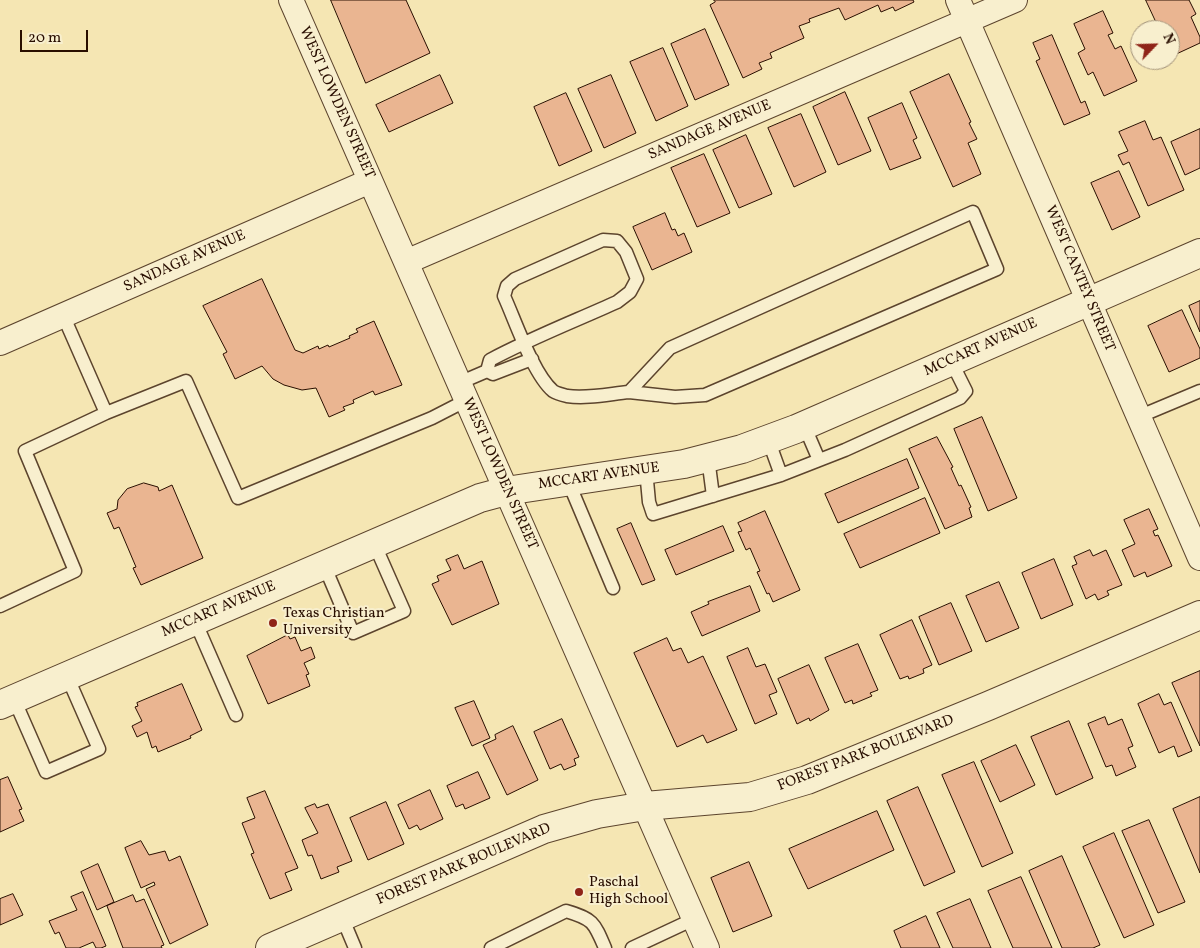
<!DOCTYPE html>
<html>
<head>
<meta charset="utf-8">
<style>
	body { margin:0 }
	#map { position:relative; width:1200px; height:948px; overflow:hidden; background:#f5e6b3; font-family:Vollkorn,serif }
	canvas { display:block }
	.north { position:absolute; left:1130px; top:20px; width:50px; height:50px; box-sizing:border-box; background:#f8efce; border:1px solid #a5957c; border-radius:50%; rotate:66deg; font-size:14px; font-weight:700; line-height:20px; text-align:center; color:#290e00 }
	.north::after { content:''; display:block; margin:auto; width:18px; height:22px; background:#8f2418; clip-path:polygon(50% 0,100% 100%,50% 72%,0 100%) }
	.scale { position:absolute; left:20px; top:30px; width:68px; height:22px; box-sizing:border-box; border:2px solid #290e00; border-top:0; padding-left:6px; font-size:15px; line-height:18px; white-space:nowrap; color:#290e00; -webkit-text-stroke:4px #f8efce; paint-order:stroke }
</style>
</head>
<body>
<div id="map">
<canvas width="1200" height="948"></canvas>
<div class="north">N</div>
<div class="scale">20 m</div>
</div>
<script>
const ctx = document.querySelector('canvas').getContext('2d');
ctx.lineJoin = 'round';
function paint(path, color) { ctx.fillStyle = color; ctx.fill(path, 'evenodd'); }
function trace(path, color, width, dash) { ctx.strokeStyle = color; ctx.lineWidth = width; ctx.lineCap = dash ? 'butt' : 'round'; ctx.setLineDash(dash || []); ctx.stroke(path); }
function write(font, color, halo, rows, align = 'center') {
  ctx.font = font + ' Vollkorn,serif'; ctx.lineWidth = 4; ctx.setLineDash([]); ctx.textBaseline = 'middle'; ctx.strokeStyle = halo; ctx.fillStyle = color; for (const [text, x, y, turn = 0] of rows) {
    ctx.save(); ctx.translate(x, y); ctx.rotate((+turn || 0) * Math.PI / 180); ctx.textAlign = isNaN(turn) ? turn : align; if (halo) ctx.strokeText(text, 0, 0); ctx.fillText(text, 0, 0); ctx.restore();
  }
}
const building = new Path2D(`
	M331 0H406L430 53 366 83Z
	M714 0H913L914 2 895 11 893 7 881 12 878 5 845 20 839 8 809 19 810 22 799 26 804 38 770 53 772 58 759 63 762 69 743 78 710 5 715 2Z
	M1146 0H1189L1196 14 1191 17 1200 37V43L1172 56 1170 51V30H1160Z
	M1103 11 1113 33 1108 35 1115 49 1121 46 1137 81 1104 96 1093 72 1088 75 1078 53 1085 49 1074 24Z
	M705 29 729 85 695 100 671 44Z
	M1052 35 1081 103 1085 101 1090 114 1064 125 1036 61 1040 59 1033 43Z
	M663 48 688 106 656 121 630 62Z
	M949 74 971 122 969 123 977 139 968 143 981 174 953 187 910 92Z
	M440 75 453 103 389 132 376 105Z
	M611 75 636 133 604 148 578 89Z
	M845 92 871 151 838 165 813 107Z
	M566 93 592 151 559 166 534 107Z
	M902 103 917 138 913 140 921 158 890 170 868 118Z
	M801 114 826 172 794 187 768 128Z
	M1145 121 1153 140 1161 137 1184 190 1148 206 1129 162 1123 165 1118 155 1128 151 1119 132Z
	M1200 129V168L1185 175 1171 142Z
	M746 135 772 194 739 208 713 150Z
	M704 154 730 213 697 227 671 168Z
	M1119 171 1140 217 1112 230 1091 183Z
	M665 213 672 230 675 229 678 236 684 233 692 252 652 270 633 227Z
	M262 279 295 350 303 353 318 346 319 349 328 345 329 347 350 338 349 336 358 332 356 329 374 321 402 385 375 395 373 391 353 400 354 403 343 407 345 410 329 417 316 388 302 390 284 385 273 379 262 366 235 379 223 354 227 352 203 306Z
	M1200 301V332L1189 306Z
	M1182 310 1200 349V358L1169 372 1148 326Z
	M982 417 1017 498 988 511 954 429Z
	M937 437 953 467 951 468 959 486 961 485 971 507 969 508 972 517 945 529 909 449Z
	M907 459 919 488 838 523 825 494Z
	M144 483 158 487 159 491 172 485 203 558 141 585 133 568 136 567 119 527 114 529 107 513 117 509 118 500 127 489Z
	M925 498 940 533 860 568 844 534Z
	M1149 509 1158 529 1153 531 1155 536 1158 535 1172 566 1147 577 1145 572 1134 577 1122 550 1135 544 1124 520Z
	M765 511 800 590 773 602 769 593 767 594 757 572 760 571 750 548 746 550 738 532 742 531 738 523Z
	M631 523 655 580 642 585 617 529Z
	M723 526 734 551 676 575 665 550Z
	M1090 550 1093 556 1106 550 1122 585 1107 591 1109 595 1098 600 1095 594 1086 599 1072 566 1077 564 1074 557Z
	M458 555 464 569 482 561 499 604 452 625 432 584 439 581 437 576 451 570 446 560Z
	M1054 559 1073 605 1041 619 1022 573Z
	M999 582 1019 628 986 642 966 596Z
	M750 586 760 611 702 636 691 612 709 604 708 602Z
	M951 603 972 651 939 665 919 617Z
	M912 620 932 665 923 669 924 673 909 679 908 676 900 679 880 635Z
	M288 635 290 639 295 637 301 651 311 647 315 658 304 663 309 674 306 675 310 686 268 704 247 656Z
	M667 638 673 651 681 648 688 663 703 656 737 730 707 743 703 735 677 747 634 653Z
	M858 644 878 690 870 693 872 696 853 704 852 700 845 703 825 658Z
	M748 648 756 667 765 664 777 692 769 695 777 714 755 724 727 657Z
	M809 665 829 710 810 721 809 718 797 724 778 679Z
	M1200 671V746L1172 683Z
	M182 684 202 730 190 736 191 738 158 752 156 746 152 748 147 732 137 737 132 726 142 721 135 707 138 706 137 703Z
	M1159 694 1164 705 1171 702 1192 751 1178 757 1174 746 1159 753 1138 704Z
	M474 701 490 738 472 746 455 708Z
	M1105 717 1108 725 1122 719 1133 746 1128 748 1136 767 1116 776 1112 765 1106 767 1088 724Z
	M562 719 579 757 574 759 576 765 564 770 561 764 550 769 534 732Z
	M1069 721 1093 778 1056 795 1031 737Z
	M513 726 538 780 507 795 483 745 496 739 495 735Z
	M1016 745 1035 785 1000 802 981 761Z
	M974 762 1013 853 982 867 942 775Z
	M478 772 490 798 465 809 463 804 456 807 447 786Z
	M8 777 22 809 19 810 24 821 0 832V780Z
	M918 787 955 872 924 886 887 801Z
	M430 790 443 819 420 830 417 825 409 829 398 805Z
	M265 791 298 868 285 873 292 890 270 899 251 854 254 853 242 823 255 818 247 798Z
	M1200 797V873L1173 809Z
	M386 802 404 844 368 860 350 818Z
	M315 804 317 808 328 804 352 861 337 867 339 872 321 879 312 855 308 856 302 840 318 833 305 808Z
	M877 811 894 850 808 889 789 849Z
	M1149 820 1185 902 1158 913 1122 831Z
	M1114 833 1154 925 1124 938 1083 847Z
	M141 841 149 855 165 851 169 861 180 856 208 925 170 944 146 889 155 885 154 882 141 888 125 848Z
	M1062 856 1100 945 1093 948H1062L1029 871Z
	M749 862 772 916 733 932 711 878Z
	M98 864 114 902 97 910 81 872Z
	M1021 877 1052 948H1013L988 891Z
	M83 892 106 946 101 948H96L93 942 79 948H66L59 932 55 934 49 921 77 910 71 897Z
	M13 894 23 915 0 925V899Z
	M133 895 136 902 144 899 164 945 161 946 162 948H123L107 906Z
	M970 899 991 948H953L937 913Z
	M926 916 940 948H901L894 931Z`);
const service = new Path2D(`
	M973 212 997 269 705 395 675 397 629 392 670 348Z
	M487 371 490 360C531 338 575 321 617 302L630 292 637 279 626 252 617 241 603 240 515 279 507 286 504 296C515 320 533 374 553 391 556 393 563 395 567 396 587 399 609 394 629 392
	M459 383 487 371 493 374 532 359
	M106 413 186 381 238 498 432 418 467 400
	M1138 417 1200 391
	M804 425 819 460
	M768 439 781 475
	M708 458 713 496
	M646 470 649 502 653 514 781 475 845 450 960 398 966 391 951 361
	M568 481 613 588
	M324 565 353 633 404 611 374 543
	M0 606 75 571 25 451 106 413 63 315
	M195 621 236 715
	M14 699 46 772 99 749 67 676
	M342 917 355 948
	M491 948 566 911C593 919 594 922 605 948
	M632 948 694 919`);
const minor = new Path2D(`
	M291 0 707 948
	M958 0 1200 558
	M406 262 1015 0
	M0 343 370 181`);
const tertiary = new Path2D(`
	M0 705 480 498 506 491 684 464 742 449 796 429 1200 253
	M270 948 544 829 597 814 645 806 750 797 807 780 988 706 1200 615`);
const markers = [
	[273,623,5,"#8f2418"],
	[579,892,5,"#8f2418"]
];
const streetNames = [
	["WEST LOWDEN STREET",336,103,66],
	["SANDAGE AVENUE",710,131,-23],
	["SANDAGE AVENUE",185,262,-24],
	["WEST CANTEY STREET",1079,279,67],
	["MCCART AVENUE",981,348,-24],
	["WEST LOWDEN STREET",499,474,66],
	["MCCART AVENUE",599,477,-8],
	["MCCART AVENUE",219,610,-23],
	["FOREST PARK BOULEVARD",866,754,-21],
	["FOREST PARK BOULEVARD",464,865,-23]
];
const poiNames = [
	["Texas Christian",283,614],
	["University",283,631],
	["Paschal",589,883],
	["High School",589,900]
];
paint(building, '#eab591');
trace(building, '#290e00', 1);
trace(service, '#5c442d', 15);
trace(minor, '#5c442d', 26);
trace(tertiary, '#5c442d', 30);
trace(service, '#f8efce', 12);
trace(minor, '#f8efce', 24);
trace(tertiary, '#f8efce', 28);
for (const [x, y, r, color] of markers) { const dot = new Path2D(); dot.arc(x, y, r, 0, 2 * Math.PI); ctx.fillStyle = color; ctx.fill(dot); trace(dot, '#f8efce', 2); }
write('15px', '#290e00', '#f8efce', streetNames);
write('15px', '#290e00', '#f8efce', poiNames, 'left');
</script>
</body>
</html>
